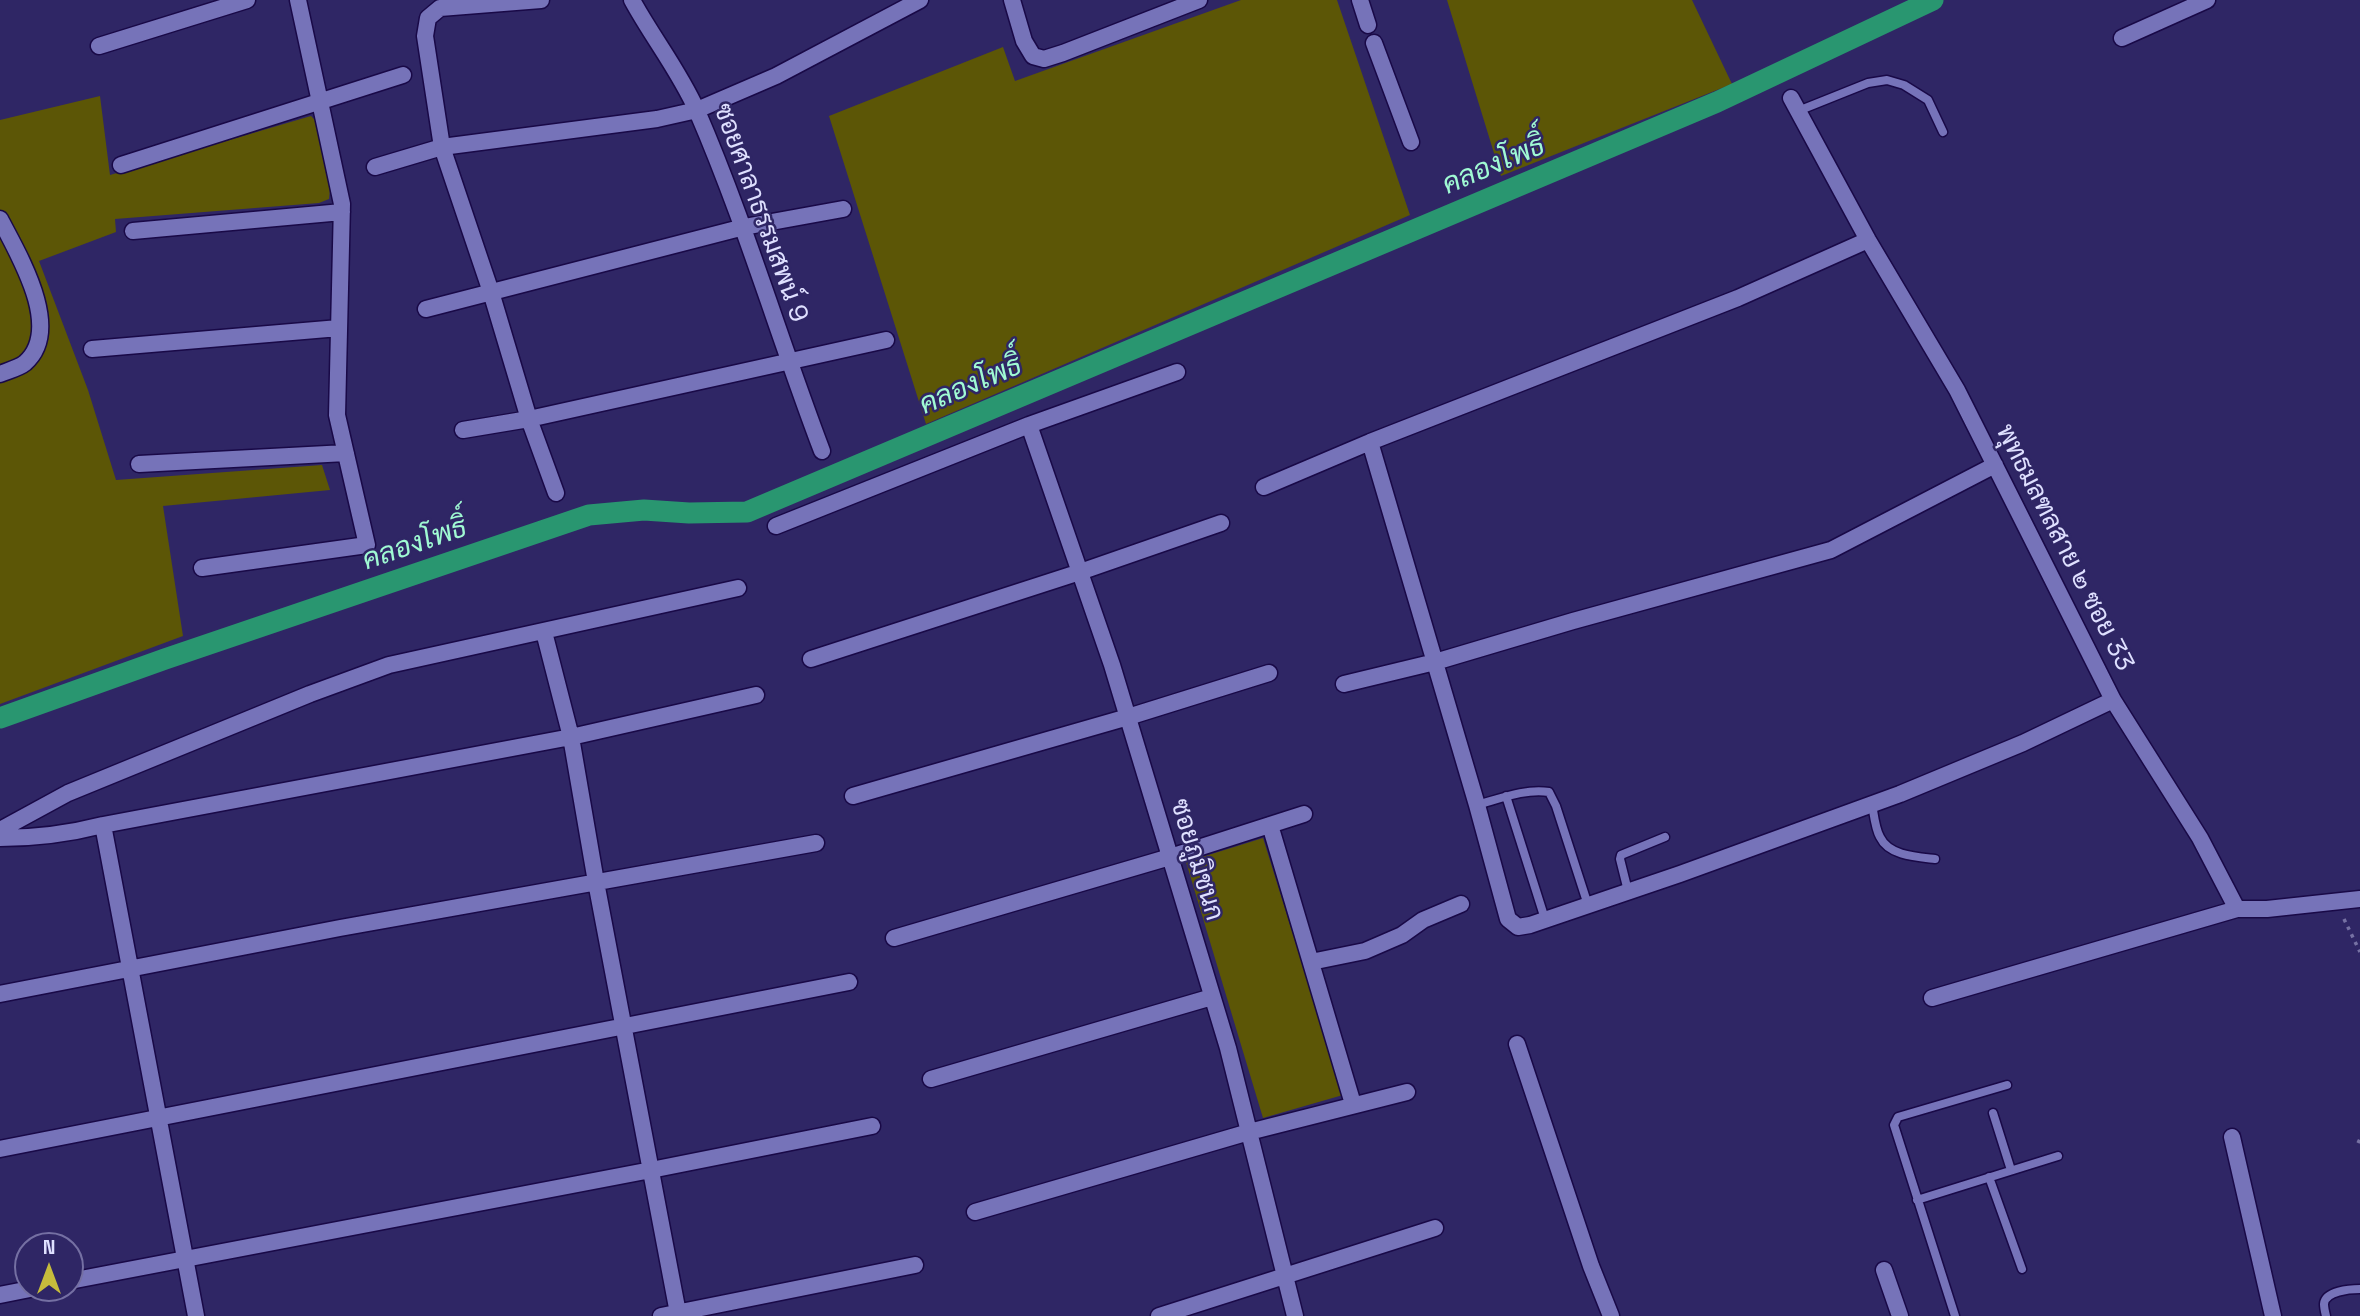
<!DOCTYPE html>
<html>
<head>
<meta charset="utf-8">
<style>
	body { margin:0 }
	#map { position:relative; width:2360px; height:1316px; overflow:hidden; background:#2f2665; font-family:"Space Grotesk",sans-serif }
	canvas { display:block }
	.north { position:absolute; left:14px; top:1232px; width:70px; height:70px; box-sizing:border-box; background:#2f2665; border:2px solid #7570a3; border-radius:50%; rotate:0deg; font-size:19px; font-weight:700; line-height:28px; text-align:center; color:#dfe0ff }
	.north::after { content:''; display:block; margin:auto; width:24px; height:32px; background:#c6bc3c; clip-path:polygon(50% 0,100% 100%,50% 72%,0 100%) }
</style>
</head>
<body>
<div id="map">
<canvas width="2360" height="1316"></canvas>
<div class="north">N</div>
</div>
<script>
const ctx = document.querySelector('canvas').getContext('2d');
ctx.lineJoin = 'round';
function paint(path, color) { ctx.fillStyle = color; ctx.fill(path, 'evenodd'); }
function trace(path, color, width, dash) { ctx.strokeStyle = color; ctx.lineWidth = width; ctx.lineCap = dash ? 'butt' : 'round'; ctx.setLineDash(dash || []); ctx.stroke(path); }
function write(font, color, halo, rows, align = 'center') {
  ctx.font = font + ' "Space Grotesk",Sarabun,sans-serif'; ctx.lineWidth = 5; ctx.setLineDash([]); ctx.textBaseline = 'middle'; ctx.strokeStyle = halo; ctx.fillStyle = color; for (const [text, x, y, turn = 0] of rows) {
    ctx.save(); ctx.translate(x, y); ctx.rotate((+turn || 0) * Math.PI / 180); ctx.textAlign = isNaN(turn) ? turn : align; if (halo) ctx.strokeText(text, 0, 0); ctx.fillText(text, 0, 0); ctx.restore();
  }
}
const green = new Path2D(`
	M1241 0H1337L1410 215 926 424 829 116 1003 47 1015 81Z
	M1447 0H1692L1732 84 1501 176Z
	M100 96 110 175 311 116 320 125 330 189 329 199 319 203 115 219 116 232 39 261 88 390 116 480 322 465 330 490 163 506 183 636 0 704V120Z
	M1263 838 1343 1095 1263 1118 1186 862Z`);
const canal = new Path2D(`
	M0 718 165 659 589 515 644 510 689 513 747 512 1717 102 1933 0`);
const path = new Path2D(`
	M2344 919 2360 952
	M2358 1143 2360 1139`);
const service = new Path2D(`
	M1798 111 1868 83 1887 80 1904 85 1928 100 1943 132
	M1506 796 1545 919
	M1872 804C1874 815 1875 828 1880 837 1889 856 1917 857 1935 859
	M1477 805C1499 799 1526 788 1549 792L1556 806 1588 905
	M1628 891 1620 859 1621 855 1665 837
	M1993 1113 2011 1170
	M1989 1177 2022 1269
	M1917 1200 2058 1156
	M1955 1316 1894 1125 1898 1117 2007 1085
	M2326 1316C2325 1312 2324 1308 2324 1304 2325 1291 2350 1289 2360 1289`);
const minor = new Path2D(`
	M541 0 440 8 428 18 425 36 442 147 491 292 529 419 556 493
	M632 0C652 37 680 72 697 111 745 222 779 338 822 451
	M1012 0 1024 41 1033 56 1044 59 1063 53 1199 0
	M1360 0 1368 25
	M2122 38 2207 0
	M1374 43 1411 142
	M99 46 247 0
	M1791 98 1868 240 1957 390 2113 700 2200 838 2237 909H2267L2360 899
	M121 165 403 75
	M375 167 442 147 657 119 697 110 776 76 920 0
	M0 219C18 254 64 329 25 363 19 368 7 371 0 374
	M133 231 342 212
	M426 309 744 227 843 209
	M92 349 339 328
	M1029 425 1112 665 1228 1048 1295 1316
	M463 430 529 419 886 340
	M1370 442 1477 805 1508 919 1518 927 1530 925 1680 874 1900 794 2023 743 2113 700
	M139 464 346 453
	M1264 487 1370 442 1738 298 1868 240
	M776 526 1029 425 1177 372
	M202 568 367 545 337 415 342 204 298 0
	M544 632 571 737 596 882 678 1313
	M811 659 1080 572 1221 523
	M1344 684 1435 662 1573 621 1831 550 1995 465
	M853 796 1128 717 1269 673
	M103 825 196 1316
	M1270 825 1353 1104
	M0 830 68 793 310 694 389 665 738 588
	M0 838C36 838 68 834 103 825L571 737 756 695
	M894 938 1170 857 1304 814
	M1311 962 1365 951 1402 935 1423 920 1461 904
	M0 994 340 928 816 843
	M1932 998 2237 909
	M1517 1044 1591 1266 1611 1316
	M931 1079 1212 997
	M2232 1137 2273 1316
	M0 1149 849 982
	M975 1212 1249 1132 1407 1092
	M1884 1270 1900 1316
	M70 1281 651 1170 872 1126
	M0 1295 35 1288
	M661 1316 915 1265
	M1159 1316 1435 1228`);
const streetNames = [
	["ซอยศาลาธรรมสพน์ 9",760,213,70],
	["พุทธมลฑลสาย ๒ ซอย 33",2064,548,63],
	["ซอยภูมิชนก",1196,860,73]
];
const waterNames = [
	["คลองโพธิ์",1494,166,-23],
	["คลองโพธิ์",971,386,-23],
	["คลองโพธิ์",415,545,-19]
];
paint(green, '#5c5606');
trace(canal, '#299670', 21);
trace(service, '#190947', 11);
trace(minor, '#190947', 19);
trace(path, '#7671a3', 3.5, [3.5, 5]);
trace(service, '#7673b9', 8);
trace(minor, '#7673b9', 16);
write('26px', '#dfe0ff', '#2f2665', streetNames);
write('italic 28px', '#a0fad3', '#2f2665', waterNames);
</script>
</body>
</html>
